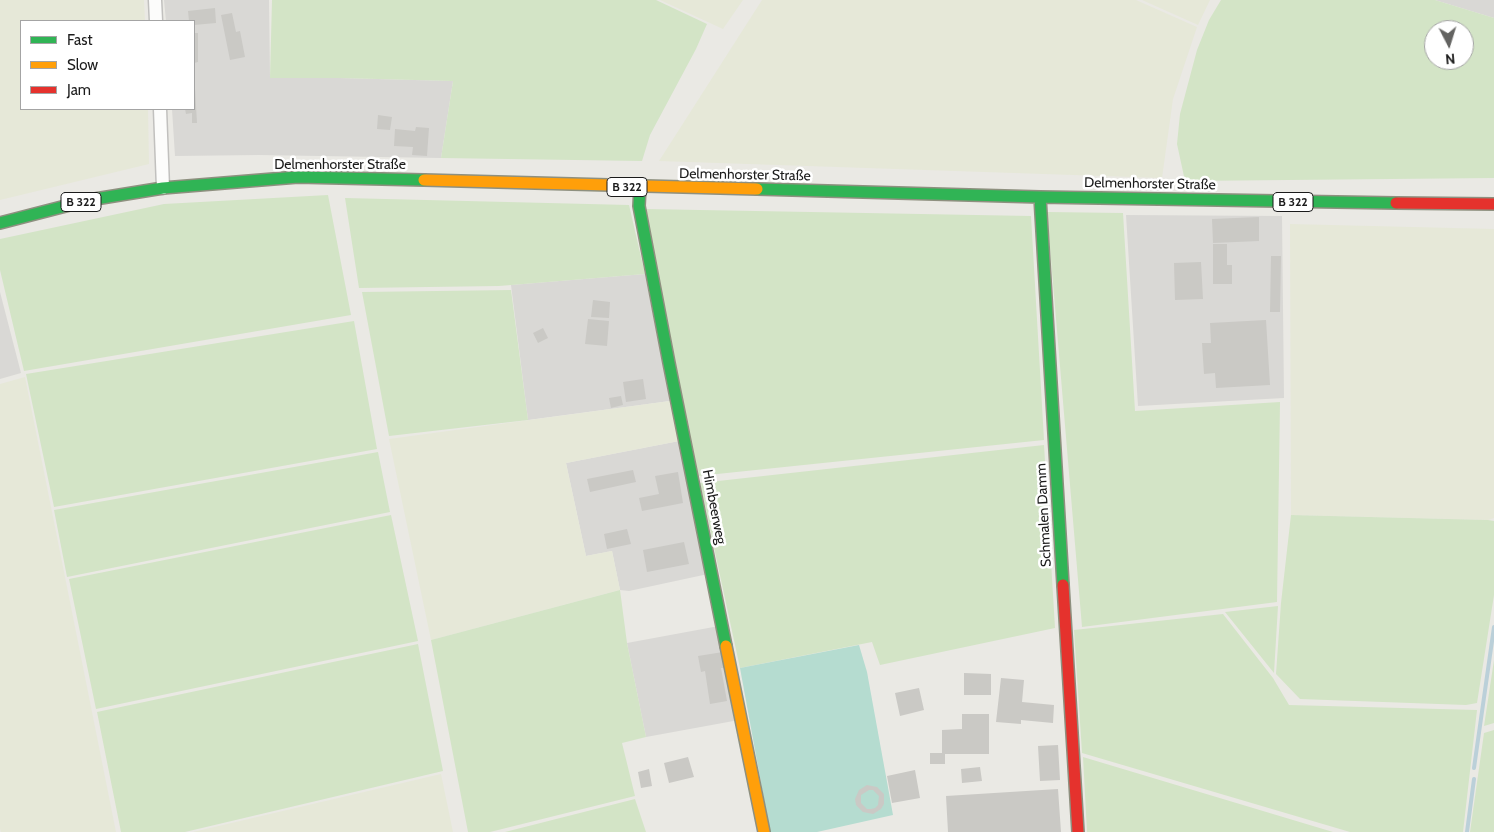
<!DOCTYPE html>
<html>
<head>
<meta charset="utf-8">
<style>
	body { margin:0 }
	#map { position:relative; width:1494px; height:832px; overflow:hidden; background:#eae9e4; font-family:Cabin,sans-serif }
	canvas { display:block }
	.legend { position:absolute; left:20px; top:20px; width:175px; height:90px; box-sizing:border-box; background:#fff; border:1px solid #a4a4a4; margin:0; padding:6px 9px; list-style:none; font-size:15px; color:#1b1b1b }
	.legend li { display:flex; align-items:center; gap:10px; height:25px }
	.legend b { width:25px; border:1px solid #a4a4a4 }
	.north { position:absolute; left:1424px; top:20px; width:50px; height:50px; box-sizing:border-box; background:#fff; border:1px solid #a4a4a4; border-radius:50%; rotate:175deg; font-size:14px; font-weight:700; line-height:20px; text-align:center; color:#1b1b1b }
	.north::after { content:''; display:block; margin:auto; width:18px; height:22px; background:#636361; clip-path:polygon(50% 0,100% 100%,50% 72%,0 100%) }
</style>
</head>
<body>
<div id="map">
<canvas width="1494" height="832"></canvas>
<ul class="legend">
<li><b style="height:6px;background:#30b455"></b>Fast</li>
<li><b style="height:6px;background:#ff9f0a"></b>Slow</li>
<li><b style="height:6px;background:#e5322d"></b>Jam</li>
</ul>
<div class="north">N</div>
</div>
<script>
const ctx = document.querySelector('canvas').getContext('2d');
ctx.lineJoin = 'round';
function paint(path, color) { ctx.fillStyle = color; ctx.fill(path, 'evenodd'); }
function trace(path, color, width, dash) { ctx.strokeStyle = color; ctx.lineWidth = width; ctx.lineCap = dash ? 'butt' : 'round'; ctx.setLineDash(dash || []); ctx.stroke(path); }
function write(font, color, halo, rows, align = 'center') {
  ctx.font = font + ' Cabin,sans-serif'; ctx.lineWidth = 5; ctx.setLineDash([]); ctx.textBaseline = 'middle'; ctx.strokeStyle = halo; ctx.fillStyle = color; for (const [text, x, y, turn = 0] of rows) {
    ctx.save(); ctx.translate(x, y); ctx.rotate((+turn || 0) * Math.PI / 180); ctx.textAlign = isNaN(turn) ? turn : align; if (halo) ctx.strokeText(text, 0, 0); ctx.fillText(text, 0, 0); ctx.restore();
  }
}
const residential = new Path2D(`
	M164 0H269L270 78H340L453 81 441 158 259 155 175 156 172 109H194V21H166Z
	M1435 0H1494V18Z
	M1126 215 1282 216 1284 398 1138 406Z
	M645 274 670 401 528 420 511 285Z
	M0 292 21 373 0 379Z
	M679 441 708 574 629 591 620 590 612 551 586 556 566 463Z
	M719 626 739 720 646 737 627 643Z`);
const farmland = new Path2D(`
	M0 0H144L145 21H21V109H148L149 164 0 200Z
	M660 0H743L723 29Z
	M762 0H1136L1197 27 1173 99 1162 178 659 161Z
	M1142 0H1210L1198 25Z
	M1290 224 1494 229V518L1488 520 1291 515Z
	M25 377 116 832H1L0 829V384Z
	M670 401 679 441 566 463 586 556 612 551 620 590 431 640 389 439Z
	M441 774 453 832H193Z`);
const grass = new Path2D(`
	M272 0H656L707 24 696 49 650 135 642 161 441 158 453 81 340 78H270Z
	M1221 0H1435L1494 18V178L1185 181 1177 144 1180 114 1197 50 1209 20ZM1434 30H1464V60H1434Z
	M328 195 351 315 24 371 0 270V239L164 204Z
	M345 198 629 205 645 274 499 286 359 288Z
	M645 209 1031 216 1044 440 698 476Z
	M1047 212 1123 213 1135 411 1280 402 1277 602 1082 627Z
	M511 290 528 420 389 436 362 292Z
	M354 321 377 449 54 507 26 374Z
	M1044 445 1055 628 880 665 872 642 740 668 700 483Z
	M378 452 390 512 67 577 54 510Z
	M391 515 418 641 96 709 69 579Z
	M1291 515 1488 520 1494 521V595L1477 703 1466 705 1300 699 1276 674 1281 603Z
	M620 590 627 643 646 737 622 743 635 796 490 832H468L431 640Z
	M1278 606 1274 673 1225 612Z
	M1223 614 1273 678 1289 705 1477 710 1463 832H1350L1082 753 1074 630Z
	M418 644 443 771 185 832H121L97 712Z
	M1494 660V723L1484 726Z
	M1494 730V832H1470L1484 733Z
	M1083 757 1333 832H1087Z
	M635 799 646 832H505Z`);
const pitch = new Path2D(`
	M859 645 867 672 893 815 817 832H770L740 668Z`);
const stream = new Path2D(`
	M1474 768 1494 627
	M1467 832 1474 779`);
const building = new Path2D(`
	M215 8 216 23 194 25V21H189L188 11Z
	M232 13 236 32 240 31 245 57 230 60 221 15Z
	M194 33H198V62L194 63Z
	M195 88 197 123H192V113L186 114 185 109H194V89Z
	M378 115 392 117 390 130 377 129Z
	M416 127 429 128 427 156 412 155 413 147 394 146 395 129 415 131Z
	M1259 217V241L1213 243 1212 219Z
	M1213 244H1227V265H1232V284H1213Z
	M1271 256H1281L1280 312H1270Z
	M1201 262 1203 299 1175 300 1174 263Z
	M593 300 610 302 609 318 591 317Z
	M588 319 609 321 607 346 585 344Z
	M1266 320 1270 385 1216 388 1215 373 1204 374 1202 343H1211L1210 323Z
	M543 328 548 338 538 343 533 333Z
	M643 379 646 399 626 402 623 382Z
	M621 396 623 405 611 408 609 398Z
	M633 470 636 482 590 492 587 479Z
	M678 472 683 503 642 511 639 498 659 494 655 476Z
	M627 529 631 544 607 549 604 534Z
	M684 542 689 564 647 572 643 550Z
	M723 652 725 668H721L727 701 710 704 705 671 701 672 698 656Z
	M964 673 991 674V695H964Z
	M1001 678 1024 680 1022 702 1054 705 1053 723 1021 720V724L996 722Z
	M919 688 924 710 900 716 895 693Z
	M962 714H989V754H945V764H930V753H942V730L962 729Z
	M1058 745 1060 780 1040 781 1038 746Z
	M688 757 694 777 669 783 664 763Z
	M980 767 982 781 962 783 961 769Z
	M649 769 652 786 641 788 638 772Z
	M915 770 920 798 892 803 887 776Z
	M867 785 877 787 884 794V804L881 809 873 814 863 812 856 805 855 799 859 790ZM869 790H873L879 796 878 805 875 808 871 809H867L861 803V795Z
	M1058 789 1061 832H948L946 796Z`);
const street = new Path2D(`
	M155 0 156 21
	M160 109 163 188`);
const fast = new Path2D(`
	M640 187 639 206 669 363 726 646
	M757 189 1040 197 1396 203
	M1040 197 1063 585
	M0 223 89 200 163 188 298 177 424 180`);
const slow = new Path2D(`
	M424 180 757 189
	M726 646 764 832`);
const jam = new Path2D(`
	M1396 203 1494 204
	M1063 585 1078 832`);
const shields = [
	[627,187,40],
	[81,202,40],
	[1293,202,40]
];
const shieldNames = [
	["B 322",627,187],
	["B 322",81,202],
	["B 322",1293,202]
];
const streetNames = [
	["Delmenhorster Straße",340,165],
	["Delmenhorster Straße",745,175,1],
	["Delmenhorster Straße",1150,184,1],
	["Himbeerweg",714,507,79],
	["Schmalen Damm",1044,515,-93]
];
paint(residential, '#d9d8d5');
paint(farmland, '#e6e8d8');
paint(grass, '#d3e4c6');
paint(pitch, '#b5dcd0');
trace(stream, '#bbd0d9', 4);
paint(building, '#cac9c5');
trace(street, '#c1c0be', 15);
trace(fast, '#8e907f', 14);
trace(slow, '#8e907f', 14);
trace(jam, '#8e907f', 14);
trace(street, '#fcfcfb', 12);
trace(fast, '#30b455', 11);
trace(slow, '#ff9f0a', 11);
trace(jam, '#e5322d', 11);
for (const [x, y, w] of shields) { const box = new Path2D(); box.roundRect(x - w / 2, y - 9.5, w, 19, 4); ctx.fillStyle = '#fff'; ctx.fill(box); trace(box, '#1b1b1b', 1); }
write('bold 12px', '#1b1b1b', null, shieldNames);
write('14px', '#1b1b1b', '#fff', streetNames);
</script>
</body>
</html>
